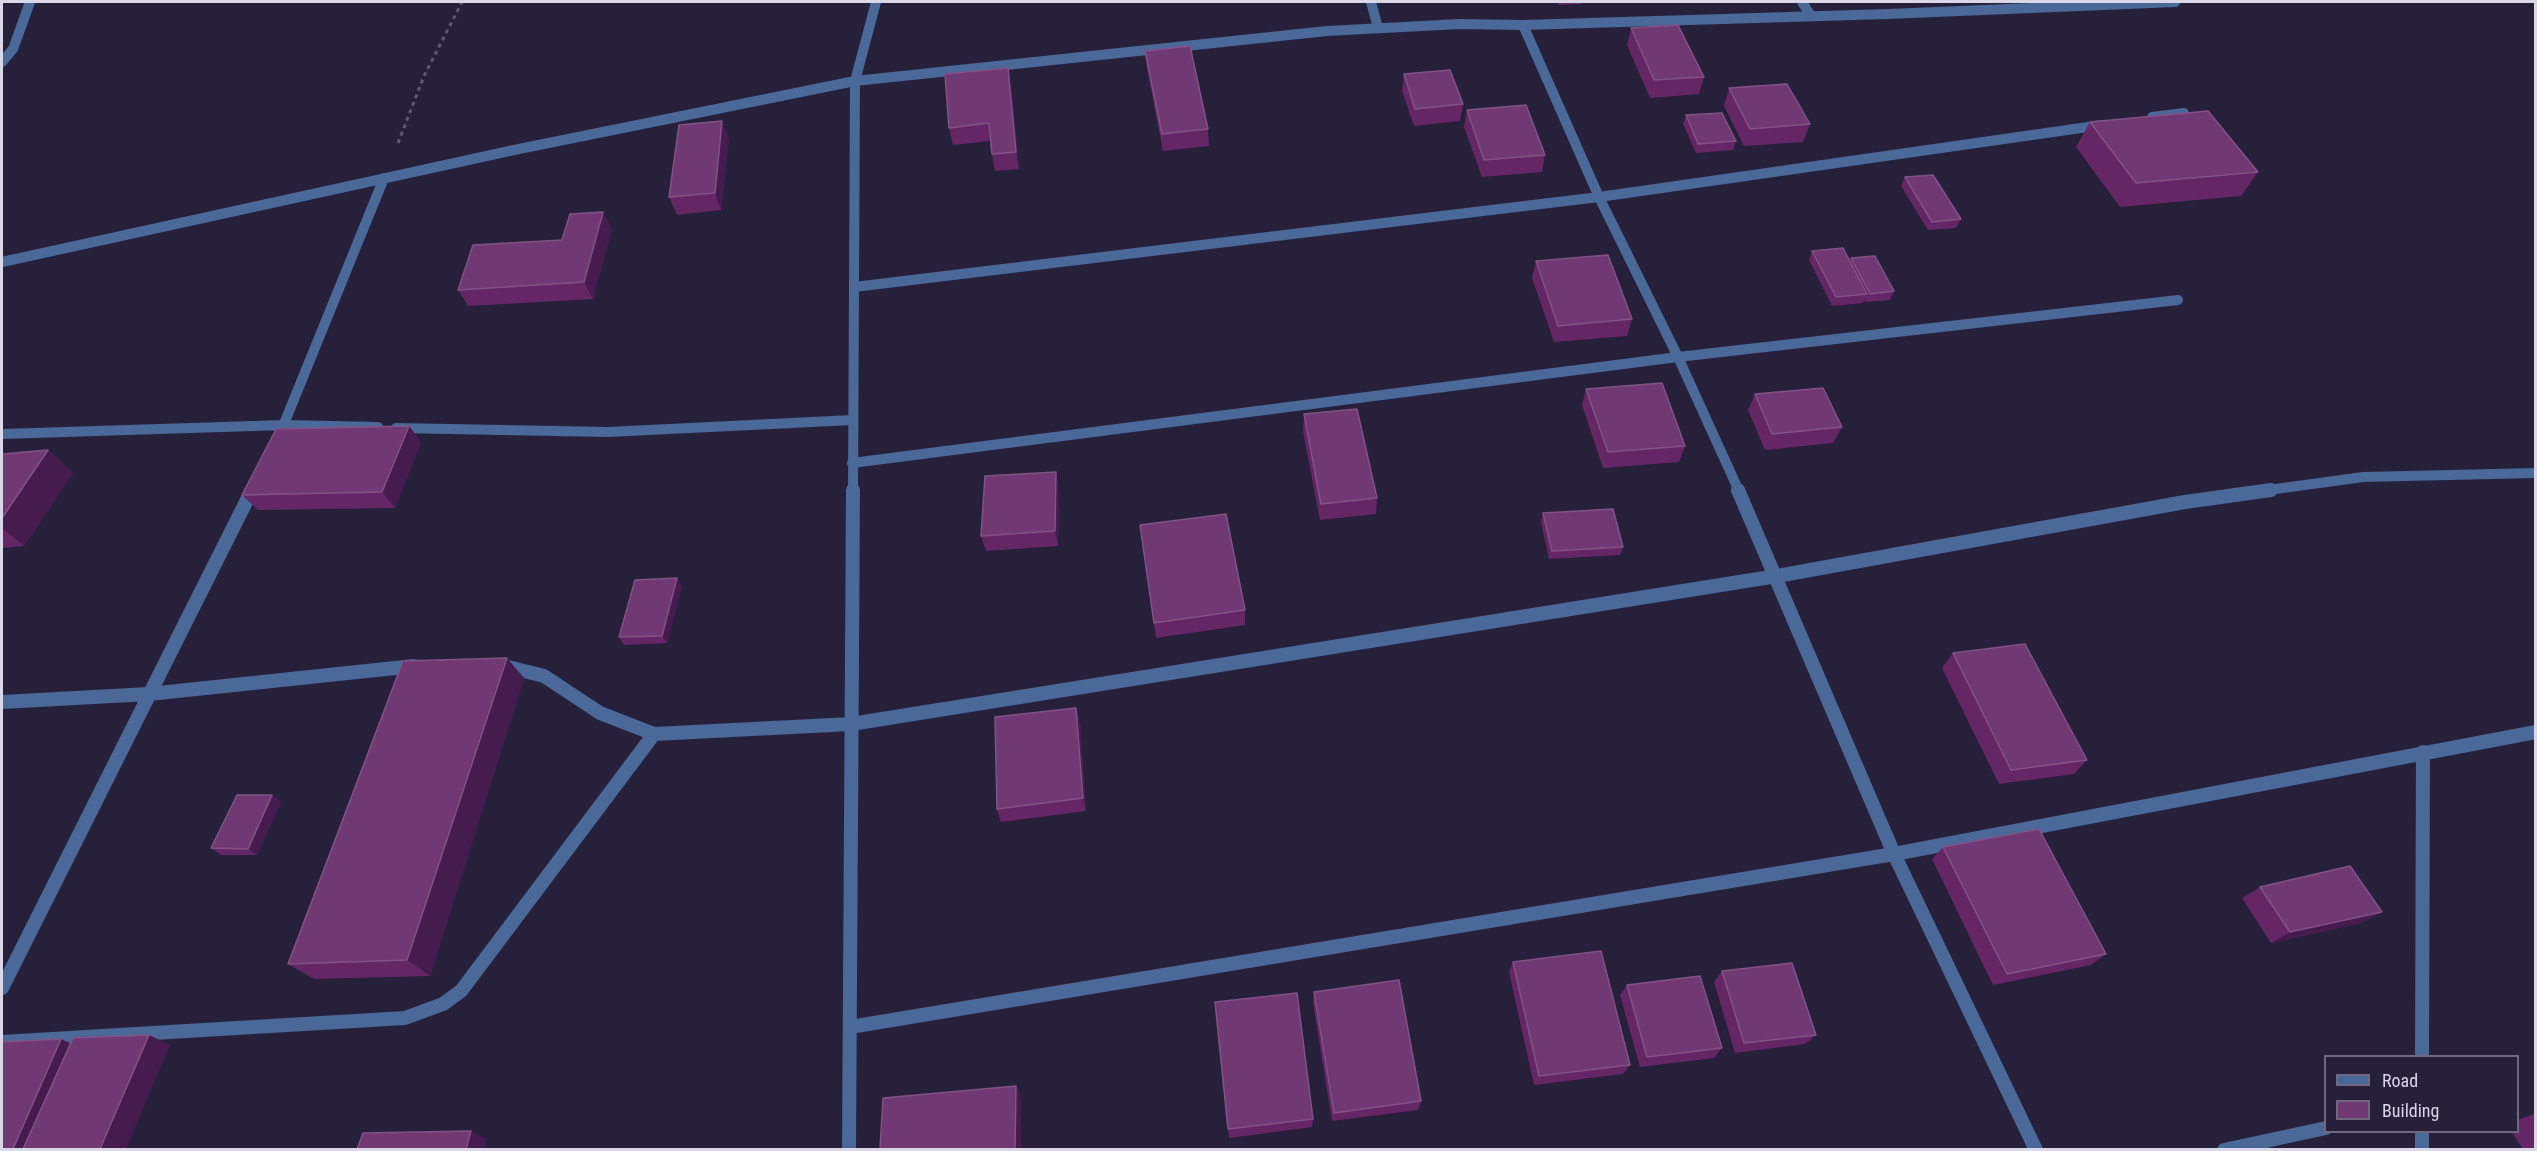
<!DOCTYPE html>
<html>
<head>
<meta charset="utf-8">
<style>
	body { margin:0 }
	#map { position:relative; width:2537px; height:1151px; overflow:hidden; background:#26203a; font-family:"Roboto Condensed",sans-serif }
	canvas { display:block }
	.frame { position:absolute; inset:0; border:3px solid #dad7e9; pointer-events:none }
	.legend { position:absolute; left:2324px; top:1055px; width:195px; height:78px; box-sizing:border-box; background:#26203a; border:2px solid #6e6980; margin:0; padding:8px 10px; list-style:none; font-size:18px; color:#dad7e9 }
	.legend li { display:flex; align-items:center; gap:12px; height:30px }
	.legend b { width:30px; border:2px solid #6e6980 }
</style>
</head>
<body>
<div id="map">
<canvas width="2537" height="1151"></canvas>
<div class="frame"></div>
<ul class="legend">
<li><b style="height:8px;background:#4a6898"></b>Road</li>
<li><b style="height:16px;background:#713974"></b>Building</li>
</ul>
</div>
<script>
const ctx = document.querySelector('canvas').getContext('2d');
ctx.lineJoin = 'round';
function trace(path, color, width, dash) { ctx.strokeStyle = color; ctx.lineWidth = width; ctx.lineCap = dash ? 'butt' : 'round'; ctx.setLineDash(dash || []); ctx.stroke(path); }
function paint(path, color) { ctx.fillStyle = color; ctx.fill(path, 'evenodd'); }
const path = new Path2D(`
	M398 143 424 76 462 2`);
const minorFar1 = new Path2D(`
	M1371 2 1378 28
	M1802 2 1811 16
	M1523 25 1599 197 1678 357 1739 491
	M2 62 13 49 30 2
	M2152 117 2184 113
	M854 287 1599 197 2102 125
	M396 428 608 432 853 420
	M2 434 285 425 378 427
	M277 441 384 178
	M852 463 1678 357 2178 300
	M251 491 254 486
	M853 491 855 81 876 2
	M2261 491 2363 477 2536 473`);
const minor = new Path2D(`
	M1738 490 1894 854 2036 1150
	M500 665 544 676 600 713 654 734 851 724 1777 576 2185 502 2271 490
	M2 702 149 694 414 666
	M2 988 252 490
	M850 1027 1894 854 2536 732
	M2 1042 405 1018 443 1004 461 991 654 734
	M2422 1056 2423 752
	M2422 1132V1150
	M849 1150 853 490
	M2224 1150 2326 1128`);
const tertiary = new Path2D(`
	M2 262 514 150 855 81 1327 31 1460 24 1523 25 1888 14 2175 2`);
const wall = new Path2D(`
	M1557 2H1582V4L1559 5Z
	M1631 28 1704 77 1699 94 1650 98 1627 45Z
	M1145 51 1208 129 1209 146 1163 151 1147 68Z
	M1404 74 1463 104 1460 121 1414 126 1402 91Z
	M1011 85 1019 169 995 171 992 154 990 141 953 145 949 128Z
	M1729 88 1810 124 1803 142 1744 146 1724 106Z
	M1467 110 1545 155 1542 172 1482 177 1464 127Z
	M1686 115 1736 141 1733 150 1696 153 1683 124Z
	M2090 122 2258 172 2241 196 2120 207 2076 147Z
	M729 138 721 210 677 215 669 197Z
	M1905 177 1961 219 1956 228 1928 230 1901 186Z
	M612 229 593 299 468 306 458 290 562 240Z
	M1812 251 1850 261 1851 258 1894 291 1890 300 1866 302 1864 300 1863 303 1832 306 1809 260Z
	M1536 261 1632 319 1627 336 1554 342 1532 278Z
	M1586 389 1685 446 1679 462 1603 468 1582 405Z
	M1755 394 1842 427 1833 443 1765 450 1748 410Z
	M1304 414 1377 498 1376 514 1320 520 1303 431Z
	M409 426 421 442 395 508 258 510 242 495Z
	M48 450 73 473 24 546 2 548V454Z
	M1059 488 1058 546 986 551 981 536Z
	M1543 513 1623 547 1620 555 1549 559 1541 522Z
	M1140 525 1245 610V625L1156 638Z
	M682 586 667 643 624 645 619 637Z
	M1953 653 2087 760 2074 774 1999 784 1942 668Z
	M524 678 430 976 314 979 288 964Z
	M1080 722 1086 811 1001 822 997 809Z
	M272 795 281 802 257 855H221L211 848Z
	M1943 847 2106 954 2091 965 1993 985 1932 859Z
	M2260 887 2382 912 2361 923 2271 943 2242 898Z
	M1513 962 1630 1065 1623 1074 1534 1085 1509 972Z
	M1722 971 1816 1035 1805 1044 1735 1053 1714 982Z
	M1627 985 1722 1048 1714 1058 1640 1067 1620 995Z
	M1314 992 1421 1101 1418 1110 1332 1121 1313 1003Z
	M1215 1002 1313 1119 1312 1127 1229 1138Z
	M2535 1114V1149H2523L2511 1131H2517V1120Z`);
const shadedWall = new Path2D(`
	M1008 68 1011 85 1019 169 1016 152Z
	M722 121 729 138 721 210 715 193Z
	M603 212 612 229 593 299 584 282Z
	M409 426 421 442 395 508 382 492Z
	M48 450 73 473 24 546 2 528V518Z
	M1056 472 1059 488 1058 546 1055 531Z
	M677 578 682 586 667 643 662 636Z
	M507 658 524 678 430 976 407 960Z
	M1076 708 1080 722 1086 811 1083 798Z
	M272 795 281 802 257 855 248 849Z
	M2382 912 2361 923 2271 943 2290 932Z
	M149 1035 170 1045 126 1149H100Z
	M61 1039 84 1049 41 1149H13Z
	M1016 1086 1021 1095V1149H1015Z
	M471 1131 487 1139 484 1149H466Z`);
const building = new Path2D(`
	M1678 25 1704 77 1654 80 1631 28Z
	M1190 46 1208 129 1162 134 1145 51Z
	M1008 68 1016 152 992 154 989 123 949 128 945 74Z
	M1450 70 1463 104 1415 109 1404 74Z
	M1787 84 1810 124 1750 129 1729 88Z
	M1526 105 1545 155 1484 160 1467 110Z
	M2208 111 2258 172 2136 183 2090 122Z
	M1722 113 1736 141 1698 144 1686 115Z
	M722 121 715 193 669 197 679 125Z
	M1933 175 1961 219 1932 222 1905 177Z
	M603 212 584 282 458 290 473 245 562 240 570 214Z
	M1843 248 1867 294 1836 297 1812 251Z
	M1608 255 1632 319 1558 326 1536 261Z
	M1875 256 1894 291 1870 294 1851 258Z
	M1662 383 1685 446 1608 452 1586 389Z
	M1823 388 1842 427 1772 434 1755 394Z
	M1357 409 1377 498 1321 504 1304 414Z
	M409 426 382 492 242 495 276 429Z
	M48 450 2 518V454Z
	M1056 472 1055 531 981 536 985 476Z
	M1613 509 1623 547 1552 551 1543 513Z
	M1226 514 1245 610 1154 623 1140 525Z
	M677 578 662 636 619 637 635 580Z
	M2025 644 2087 760 2011 770 1953 653Z
	M507 658 407 960 288 964 403 661Z
	M1076 708 1083 798 997 809 995 717Z
	M237 795H272L248 849 211 848Z
	M2039 829 2106 954 2007 974 1943 847Z
	M2350 866 2382 912 2290 932 2260 887Z
	M1601 951 1630 1065 1539 1076 1513 962Z
	M1792 963 1816 1035 1744 1043 1722 971Z
	M1700 976 1722 1048 1647 1057 1627 985Z
	M1399 980 1421 1101 1334 1113 1314 992Z
	M1297 993 1313 1119 1228 1129 1215 1002Z
	M149 1035 100 1149H23L73 1038Z
	M61 1039 13 1149H2V1042Z
	M1016 1086 1015 1149H880L883 1098Z
	M471 1131 466 1149H357L363 1133Z`);
trace(path, '#5e5971', 3, [4, 4]);
trace(minorFar1, '#4a6898', 10);
trace(minor, '#4a6898', 14);
trace(tertiary, '#4a6898', 10);
paint(wall, '#652666');
paint(shadedWall, '#461c4e');
paint(building, '#713974');
trace(building, '#825286', 1.5);
</script>
</body>
</html>
